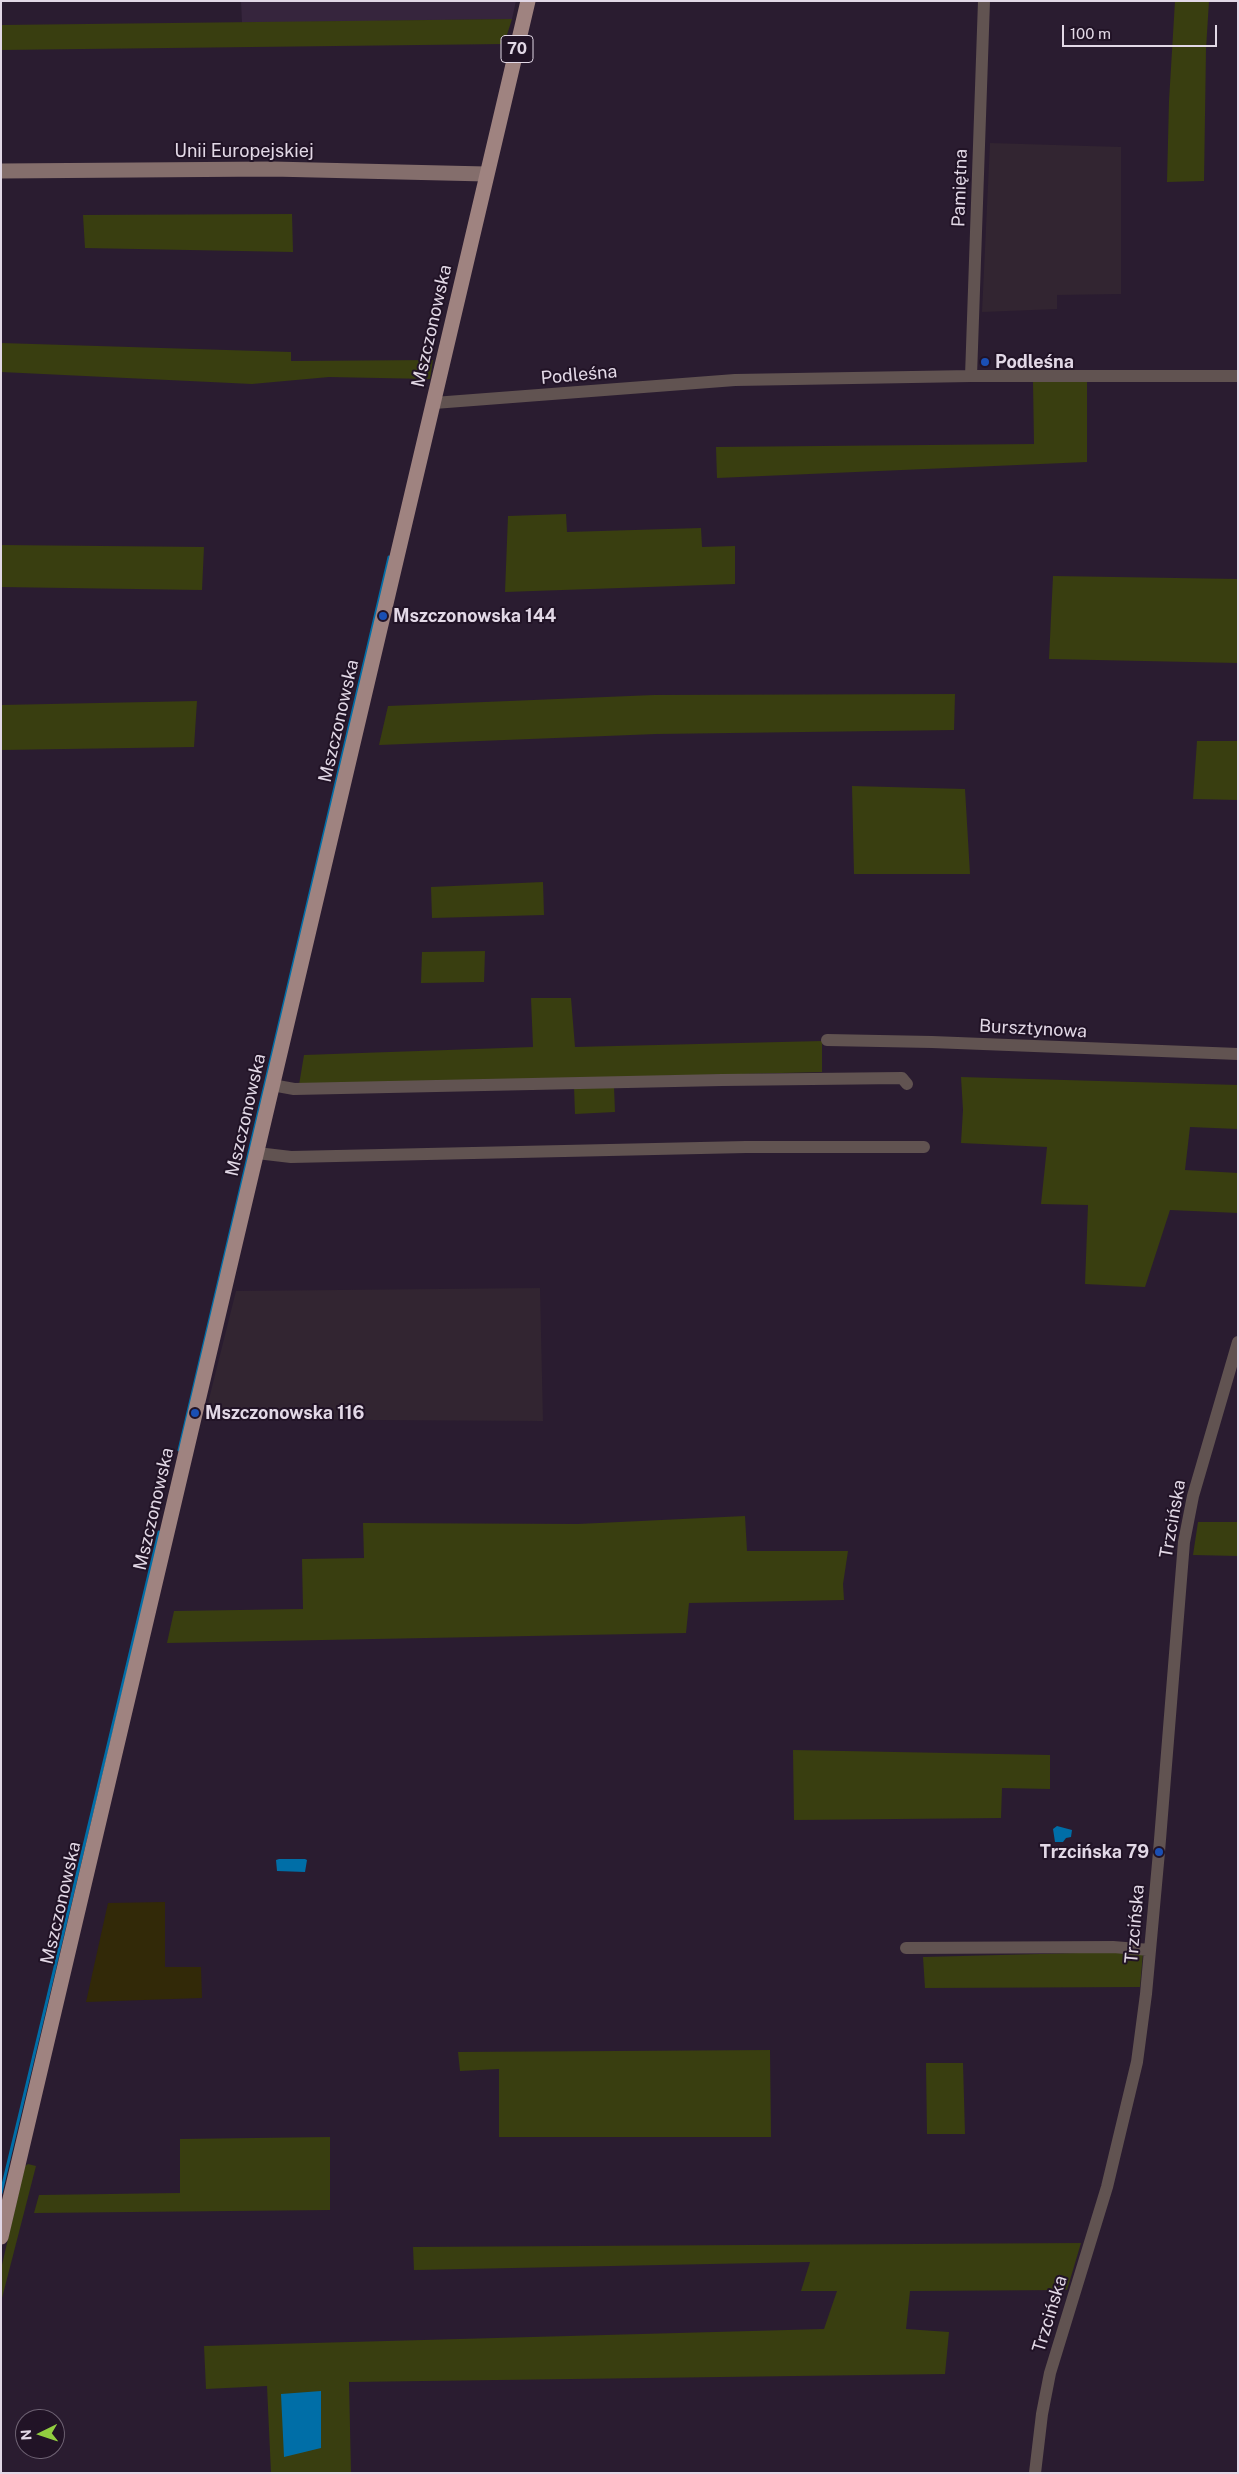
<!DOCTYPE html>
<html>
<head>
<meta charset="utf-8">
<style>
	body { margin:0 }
	#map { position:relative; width:1239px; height:2474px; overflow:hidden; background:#2a1c30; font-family:"Public Sans",sans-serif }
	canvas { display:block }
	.frame { position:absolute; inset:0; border:2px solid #e2d8e6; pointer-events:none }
	.north { position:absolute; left:15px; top:2409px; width:50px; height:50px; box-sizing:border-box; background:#211326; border:1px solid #6e6273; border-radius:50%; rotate:266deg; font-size:14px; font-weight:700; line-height:20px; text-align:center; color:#e2d8e6 }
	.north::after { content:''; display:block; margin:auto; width:18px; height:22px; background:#91cd40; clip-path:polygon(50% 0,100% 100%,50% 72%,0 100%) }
	.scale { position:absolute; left:1062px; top:25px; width:155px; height:22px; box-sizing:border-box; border:2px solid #e2d8e6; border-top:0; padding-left:6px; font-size:15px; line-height:18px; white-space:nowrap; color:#e2d8e6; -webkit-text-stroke:4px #211326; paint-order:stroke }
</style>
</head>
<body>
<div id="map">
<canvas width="1239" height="2474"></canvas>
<div class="frame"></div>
<div class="north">N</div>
<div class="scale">100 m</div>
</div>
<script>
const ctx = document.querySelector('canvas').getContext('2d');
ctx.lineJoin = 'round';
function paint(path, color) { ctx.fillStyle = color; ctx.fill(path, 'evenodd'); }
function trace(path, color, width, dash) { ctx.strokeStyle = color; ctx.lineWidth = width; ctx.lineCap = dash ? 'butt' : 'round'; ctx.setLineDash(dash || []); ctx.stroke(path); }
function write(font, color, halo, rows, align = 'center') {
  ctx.font = font + ' "Public Sans",sans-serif'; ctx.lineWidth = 4; ctx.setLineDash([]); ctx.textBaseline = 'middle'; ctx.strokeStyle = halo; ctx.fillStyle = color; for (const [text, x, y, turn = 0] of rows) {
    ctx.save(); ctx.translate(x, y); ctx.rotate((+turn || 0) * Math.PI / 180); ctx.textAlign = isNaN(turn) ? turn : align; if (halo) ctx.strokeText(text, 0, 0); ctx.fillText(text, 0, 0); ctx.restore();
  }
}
const built = new Path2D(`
	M241 1H516L512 19 242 23Z`);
const industrial = new Path2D(`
	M990 143 1121 147V294L1057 295V309L982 312Z
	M540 1288 543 1421 204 1419 236 1291Z`);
const green = new Path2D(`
	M1175 1H1209L1206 49 1204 181 1167 182 1169 101Z
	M512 19 504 44 1 50V25Z
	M292 214 293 252 85 248 83 215Z
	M1 343 291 352V361L433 360 430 379 329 377 252 384 1 372Z
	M1033 382H1087V462L717 478 716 447 1034 444Z
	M566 514 567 532 701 528 702 547 735 546V584L505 592 508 516Z
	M1 545 204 547 202 590 1 587Z
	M1053 576 1238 579V663L1049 659Z
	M955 694 954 730 656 734 379 745 388 706 654 695Z
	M197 701 194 747 1 750V705Z
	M1197 741H1238V800L1193 799Z
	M852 786 965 789 970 874H854Z
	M543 882 544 915 432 918 431 887Z
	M485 951 484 982 421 983 422 952Z
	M531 998H571L575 1047 822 1041V1072L299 1085 304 1055 533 1047Z
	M961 1077 1238 1085V1129L1190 1127 1185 1170 1238 1173V1213L1170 1210 1145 1287 1085 1284 1088 1205 1041 1204 1047 1147 961 1143 963 1110Z
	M574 1087H614L615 1112 575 1114Z
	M745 1516 747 1551H848L843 1584 844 1600 689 1603 686 1633 167 1643 174 1611 303 1609 302 1559 364 1558 363 1523 578 1524Z
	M1198 1522H1238V1556L1193 1555Z
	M793 1750 1050 1755V1789L1002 1788 1001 1818 794 1820Z
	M1078 1953H1143L1140 1987 925 1988 923 1957Z
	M770 2050 771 2137H499V2069L460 2071 458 2052Z
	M926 2063H963L965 2134H927Z
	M330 2137V2210L34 2213 39 2195 180 2193V2139Z
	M28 2164 36 2166 1 2302V2269L25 2166Z
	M1081 2243 1067 2290 910 2291 906 2329 949 2332 945 2374 349 2382 351 2473H271L267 2386 206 2389 204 2346 824 2329 837 2291H801L810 2262 414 2270 413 2247Z`);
const sand = new Path2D(`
	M165 1902V1967H201L202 1998 86 2002 108 1903Z`);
const water = new Path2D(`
	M1057 1826 1072 1830 1071 1837 1066 1838 1063 1842H1055L1053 1829Z
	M279 1859H305L307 1860 305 1872 277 1871 276 1860Z
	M321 2391V2448L284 2457 281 2394Z`);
const stream = new Path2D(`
	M179 1450 389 557
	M1 2193 159 1532`);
const street = new Path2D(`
	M971 376 984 1
	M434 403 735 380 971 376H1238
	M827 1040 932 1042 1238 1054
	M272 1085 294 1089 722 1080 902 1078 907 1084
	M257 1153 291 1157 746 1147H924
	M906 1948 1113 1947 1150 1950
	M1035 2473 1042 2414 1050 2373 1107 2187 1137 2062 1146 1994 1159 1852 1184 1542 1193 1496 1238 1342`);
const secondary = new Path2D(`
	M1 171 272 169 486 174`);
const primary = new Path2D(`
	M1 2237 528 1`);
const markers = [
	[985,362,5,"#1a4fb4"],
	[383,616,5,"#1a4fb4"],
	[195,1413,5,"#1a4fb4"],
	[1159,1852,5,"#1a4fb4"]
];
const shields = [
	[517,49,32]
];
const shieldNames = [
	["70",517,49]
];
const streetNames = [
	["Unii Europejskiej",244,151],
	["Pamiętna",960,188,-88],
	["Mszczonowska",432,326,-77],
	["Podleśna",579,375,-5],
	["Mszczonowska",339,721,-77],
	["Bursztynowa",1033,1029,3],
	["Mszczonowska",246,1115,-77],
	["Mszczonowska",154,1509,-77],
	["Trzcińska",1173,1519,-80],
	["Mszczonowska",61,1903,-77],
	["Trzcińska",1135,1924,-85],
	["Trzcińska",1050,2314,-73]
];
const poiNames = [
	["Podleśna",995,362],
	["Mszczonowska 144",393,616],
	["Mszczonowska 116",205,1413],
	["Trzcińska 79",1149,1852,"right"]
];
paint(built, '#36253d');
paint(industrial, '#322531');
paint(green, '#393e10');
paint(sand, '#322908');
paint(water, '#006ea7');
trace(stream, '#006ea7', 3);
trace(street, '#615351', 12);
trace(secondary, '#846e6c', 15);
trace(primary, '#9f8380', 15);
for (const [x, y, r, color] of markers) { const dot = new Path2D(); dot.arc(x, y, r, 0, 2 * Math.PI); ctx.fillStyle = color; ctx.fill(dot); trace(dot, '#211326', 2); }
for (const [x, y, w] of shields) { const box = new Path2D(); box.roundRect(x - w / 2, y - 13.5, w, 27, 4); ctx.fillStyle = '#211326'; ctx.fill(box); trace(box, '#e2d8e6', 1); }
write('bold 16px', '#e2d8e6', null, shieldNames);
write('18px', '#e2d8e6', '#211326', streetNames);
write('bold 18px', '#e2d8e6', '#211326', poiNames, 'left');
</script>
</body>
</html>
